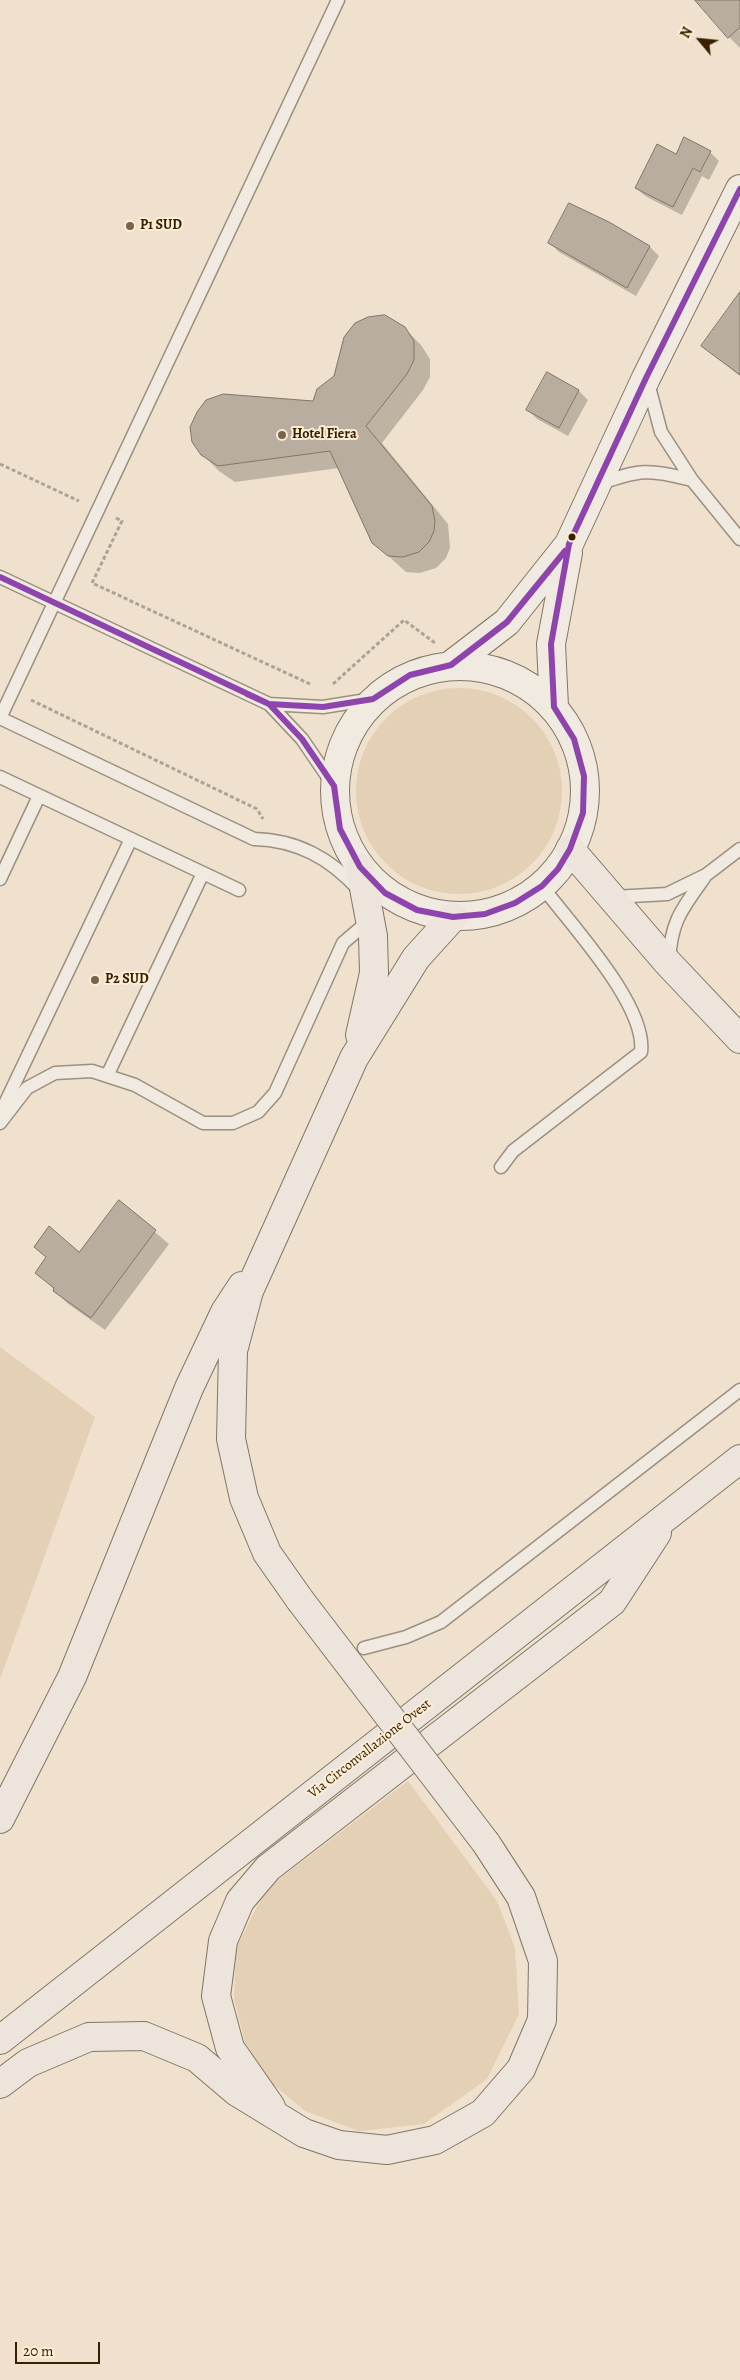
<!DOCTYPE html>
<html>
<head>
<meta charset="utf-8">
<style>
	body { margin:0 }
	#map { position:relative; width:740px; height:2380px; overflow:hidden; background:#efe1cd; font-family:Alegreya,serif }
	canvas { display:block }
	.north { position:absolute; left:675px; top:15px; width:50px; height:50px; -webkit-text-stroke:4px #fdedd6; paint-order:stroke; rotate:298deg; font-size:14px; font-weight:700; line-height:20px; text-align:center; color:#382100 }
	.north::after { content:''; display:block; margin:auto; width:18px; height:22px; background:#382100; clip-path:polygon(50% 0,100% 100%,50% 72%,0 100%) }
	.scale { position:absolute; left:15px; top:2342px; width:85px; height:22px; box-sizing:border-box; border:2px solid #382100; border-top:0; padding-left:6px; font-size:15px; line-height:18px; white-space:nowrap; color:#382100; -webkit-text-stroke:4px #fdedd6; paint-order:stroke }
</style>
</head>
<body>
<div id="map">
<canvas width="740" height="2380"></canvas>
<div class="north">N</div>
<div class="scale">20 m</div>
</div>
<script>
const ctx = document.querySelector('canvas').getContext('2d');
ctx.lineJoin = 'round';
function paint(path, color) { ctx.fillStyle = color; ctx.fill(path, 'evenodd'); }
function trace(path, color, width, dash) { ctx.strokeStyle = color; ctx.lineWidth = width; ctx.lineCap = dash ? 'butt' : 'round'; ctx.setLineDash(dash || []); ctx.stroke(path); }
function write(font, color, halo, rows, align = 'center') {
  ctx.font = font + ' Alegreya,serif'; ctx.lineWidth = 4; ctx.setLineDash([]); ctx.textBaseline = 'middle'; ctx.strokeStyle = halo; ctx.fillStyle = color; for (const [text, x, y, turn = 0] of rows) {
    ctx.save(); ctx.translate(x, y); ctx.rotate((+turn || 0) * Math.PI / 180); ctx.textAlign = isNaN(turn) ? turn : align; if (halo) ctx.strokeText(text, 0, 0); ctx.fillText(text, 0, 0); ctx.restore();
  }
}
const green = new Path2D(`
	M356 791a103 103 0 1 1 206 0a103 103 0 1 1-206 0Z
	M0 1347 95 1417 0 1679Z
	M408 1781 497 1901 515 1948 519 2014 487 2079 424 2124 359 2131 305 2111 270 2082 245 2042 234 1999 236 1948 266 1889Z`);
const shadow = new Path2D(`
	M697 0H740V48L729 37Z
	M710 152 719 161 709 180 702 176 682 215 645 196 636 188 676 156Z
	M570 205 650 247 659 256 636 296 559 252 550 243Z
	M740 314V376L702 345Z
	M404 328 421 345 430 359V377L423 390 382 443 448 524 450 548 446 558 436 568 420 573 406 572 374 543 339 468 235 482 219 471 202 454 314 402Z
	M548 374 579 391 588 400 568 436 537 419 528 410Z
	M119 1202 169 1244 105 1330 67 1303 37 1272 47 1258 36 1247 80 1254Z`);
const building = new Path2D(`
	M695 0H740V27L728 38Z
	M684 137 711 151 700 172 693 168 673 207 635 188 657 144 676 154Z
	M569 203 609 222 650 246 627 288 548 243Z
	M740 292V375L701 346Z
	M385 315 405 327 414 341V360L407 374 366 426 432 506 435 521 434 531 429 542 419 552 403 557 388 556 372 543 330 451 218 466 201 455 192 442 190 427 197 412 206 400 223 394 313 401 317 389 334 376 344 337 355 323 368 317Z
	M547 372 579 390 559 428 526 410Z
	M119 1200 156 1230 91 1318 53 1291 54 1288 35 1273 46 1257 34 1247 49 1226 79 1252Z`);
const path = new Path2D(`
	M0 464 79 501
	M116 518 122 521 92 583 310 684
	M333 684 404 620 435 643
	M31 700 257 809 263 819`);
const service = new Path2D(`
	M648 383 661 432 692 480 740 539
	M598 484C642 469 647 469 692 480
	M0 577 269 704 302 739 334 786
	M269 704 323 707 373 699
	M0 718 338 0
	M0 718 254 839C297 840 330 858 359 890
	M0 777 239 890
	M0 879 39 796
	M614 897 667 894 706 875 740 849
	M669 961C671 921 682 909 704 878
	M107 1076 203 873
	M1 1112 131 839
	M0 1123 27 1088 55 1073 92 1071 135 1085 203 1123H233L258 1112 275 1093 343 943 371 919
	M501 1167 513 1151 641 1052C647 1005 570 924 542 886
	M364 1648 406 1637 441 1622 740 1390`);
const secondary = new Path2D(`
	M451 665 507 622 569 544 646 378 740 189
	M335 791a125 125 0 1 1 250 0a125 125 0 1 1-250 0Z
	M554 707 551 644 568 553`);
const primary = new Path2D(`
	M570 849 668 963 740 1039
	M360 1035 374 973 373 936 360 867
	M300 1600 267 1553 244 1498 231 1439 233 1351 249 1291 354 1058 416 958 453 917
	M0 1819 72 1677 189 1388 225 1312 242 1286
	M0 2040 740 1459
	M0 2084 28 2063 89 2037 144 2036 197 2058 237 2092 304 2133 339 2145 387 2150 435 2140 483 2113 521 2069 542 2020 543 1961 521 1897 486 1843
	M271 2107 230 2048 216 1996 223 1941 240 1901 268 1868 612 1602 657 1533`);
const primaryBridge = new Path2D(`
	M300 1600 486 1843`);
const bus1 = new Path2D(`
	M0 577 269 704 302 739 334 786 340 829 360 867 385 893 417 910 453 917 485 914 515 903 542 886 558 869 570 849 583 813 584 776 574 739 554 707 551 644 569 544 646 378 740 189
	M247 694 269 704 323 707 373 699 410 675 451 665 507 622 565 551`);
const markers = [
	[130,226,5,"#786448"],
	[282,435,5,"#786448"],
	[572,537,4.5,"#382100"],
	[95,980,5,"#786448"]
];
const poiNames = [
	["P1 SUD",140,226],
	["Hotel Fiera",292,435],
	["P2 SUD",105,980]
];
const streetNames = [
	["Via Circonvallazione Ovest",370,1749,-38]
];
paint(green, '#e4d0b4');
paint(shadow, '#0003');
paint(building, '#b8ad9e');
trace(building, '#807666', 1);
trace(service, '#9b9081', 15);
trace(secondary, '#807666', 30);
trace(primary, '#807666', 30);
trace(path, '#aba398', 3, [4, 2.5]);
trace(service, '#f0eae0', 12);
trace(secondary, '#f0eae0', 28);
trace(primary, '#ede5db', 28);
trace(primaryBridge, '#807666', 30, []);
trace(primaryBridge, '#ede5db', 28);
trace(bus1, '#8e44ad', 6);
for (const [x, y, r, color] of markers) { const dot = new Path2D(); dot.arc(x, y, r, 0, 2 * Math.PI); ctx.fillStyle = color; ctx.fill(dot); trace(dot, '#fdedd6', 2); }
write('bold 14px', '#382100', '#fdedd6', poiNames, 'left');
write('14px', '#382100', '#fdedd6', streetNames);
</script>
</body>
</html>
